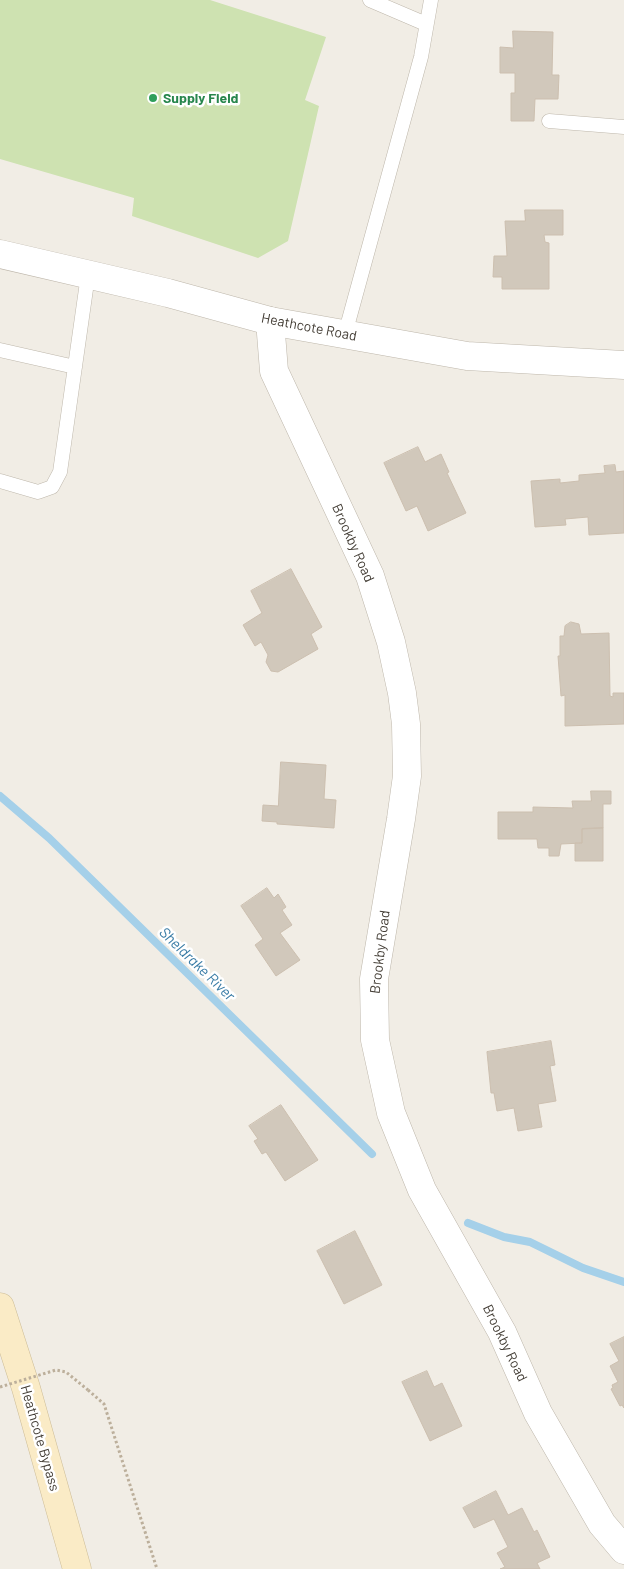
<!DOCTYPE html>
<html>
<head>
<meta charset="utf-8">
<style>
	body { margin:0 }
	canvas { display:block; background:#f1ede5 }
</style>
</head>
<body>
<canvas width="624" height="1569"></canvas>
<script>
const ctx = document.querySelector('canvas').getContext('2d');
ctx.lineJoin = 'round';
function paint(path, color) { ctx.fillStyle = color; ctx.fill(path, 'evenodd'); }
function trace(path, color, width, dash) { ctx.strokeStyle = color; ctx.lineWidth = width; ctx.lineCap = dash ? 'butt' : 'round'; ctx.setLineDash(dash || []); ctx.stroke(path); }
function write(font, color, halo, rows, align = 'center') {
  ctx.font = font + ' Barlow,sans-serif'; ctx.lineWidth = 5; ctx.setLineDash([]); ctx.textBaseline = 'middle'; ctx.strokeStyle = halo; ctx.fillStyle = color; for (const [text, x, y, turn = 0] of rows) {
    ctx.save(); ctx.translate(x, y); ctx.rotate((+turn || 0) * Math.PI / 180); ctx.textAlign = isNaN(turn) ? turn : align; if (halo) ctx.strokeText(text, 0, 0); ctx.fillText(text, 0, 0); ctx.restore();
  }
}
const green = new Path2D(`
	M0 0H210L326 37 305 100 319 106 288 241 258 258 132 216 134 198 0 159Z`);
const stream = new Path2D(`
	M0 796 49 838 372 1154
	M468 1223 504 1237 530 1242 583 1268 624 1282`);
const building = new Path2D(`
	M513 31 553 32 552 75H559L558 99H535L534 121H511V93H515V73H500V47L513 48Z
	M525 210H563V235H544L545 242 549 243V289H502V277H493L494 256H507L505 221H525Z
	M418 447 425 462 441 454 449 472 447 473 466 513 428 531 417 506 406 511 384 463Z
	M615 465 616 472 624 471V533L589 535 588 517 565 519 566 525 535 527 531 481 560 479V483L579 481V475L605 473 604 466Z
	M291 569 322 627 311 634 318 649 278 672 271 671 266 662 268 655 261 642 255 646 243 625 262 613 251 591Z
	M571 622 579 624 581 634 609 633 610 696 613 697V693H624V724L565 726V695L561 696 558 656H560V636H564L565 626Z
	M281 762 326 765 324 799 336 800 334 828 277 824V822L262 821 263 805 278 806Z
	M591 791H611V804H603V828L582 829V843L561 844 559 856H549V848H538L537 839H498V812H533V807L573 808 572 801H591Z
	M603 828V861H575V843H582V829Z
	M267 888 274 898 278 894 286 907 282 910 292 925 280 933 300 960 276 976 255 945 263 939 241 906Z
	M551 1041 555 1065 550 1066 556 1101 538 1104 542 1127 518 1131 514 1108 497 1111 494 1093H491L487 1052Z
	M281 1105 318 1160 285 1181 266 1152 262 1154 254 1141 258 1139 249 1126Z
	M355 1231 382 1285 344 1304 317 1251Z
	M624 1337V1408L622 1405 620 1406 611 1389 613 1388 612 1385 618 1382 610 1366 619 1361 610 1344Z
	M427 1371 434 1387 442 1383 462 1426 430 1441 402 1382Z
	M496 1491 508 1515 522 1508 534 1532 537 1530 550 1557 537 1563 540 1569H500L505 1567 497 1553 508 1547 494 1519 474 1528 463 1508Z`);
const path = new Path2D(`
	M88 1390 104 1404 157 1569`);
const service = new Path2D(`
	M370 0 426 24
	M549 121 624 127
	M345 334 421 57 431 0
	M0 350 75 367
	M0 481 38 492 52 487 60 472 88 275`);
const minor = new Path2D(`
	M270 321 274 371 370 576 391 642 402 693 406 724 407 776 401 819 374 979 375 1040 391 1113 422 1190 502 1332 538 1413 602 1524 624 1550`);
const tertiary = new Path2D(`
	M0 254 168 293 270 321 467 356 624 365`);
const secondary = new Path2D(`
	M0 1307 26 1388 77 1569`);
const pathBridge = new Path2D(`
	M0 1387 56 1370 66 1372 88 1390`);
const markers = [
	[153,98,5,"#2e9e5b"]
];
const leisureNames = [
	["Supply Field",163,98]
];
const streetNames = [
	["Heathcote Road",309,327,11],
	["Brookby Road",353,543,66],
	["Brookby Road",380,952,-83],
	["Brookby Road",505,1343,64],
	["Heathcote Bypass",40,1438,74]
];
const waterNames = [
	["Sheldrake River",197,964,44]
];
paint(green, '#cee2b1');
trace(stream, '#a5d0e9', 8);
paint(building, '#d1c8bb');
trace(building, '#ccbfaf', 1);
trace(service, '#beb7ab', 15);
trace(minor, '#beb7ab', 29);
trace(tertiary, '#beb7ab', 29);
trace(secondary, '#cdbd98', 29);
trace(path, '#bcaf9b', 3, [2.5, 2.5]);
trace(service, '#fff', 14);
trace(minor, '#fff', 28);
trace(tertiary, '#fff', 28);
trace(secondary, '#faebc6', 28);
trace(pathBridge, '#bcaf9b', 3, [2.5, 2.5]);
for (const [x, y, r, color] of markers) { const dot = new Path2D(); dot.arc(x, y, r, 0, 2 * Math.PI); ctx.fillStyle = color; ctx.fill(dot); trace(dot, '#fff', 2); }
write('bold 14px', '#27864d', '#fff', leisureNames, 'left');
write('14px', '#433d35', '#fff', streetNames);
write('italic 15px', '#387ba5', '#fff', waterNames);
</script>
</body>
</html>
